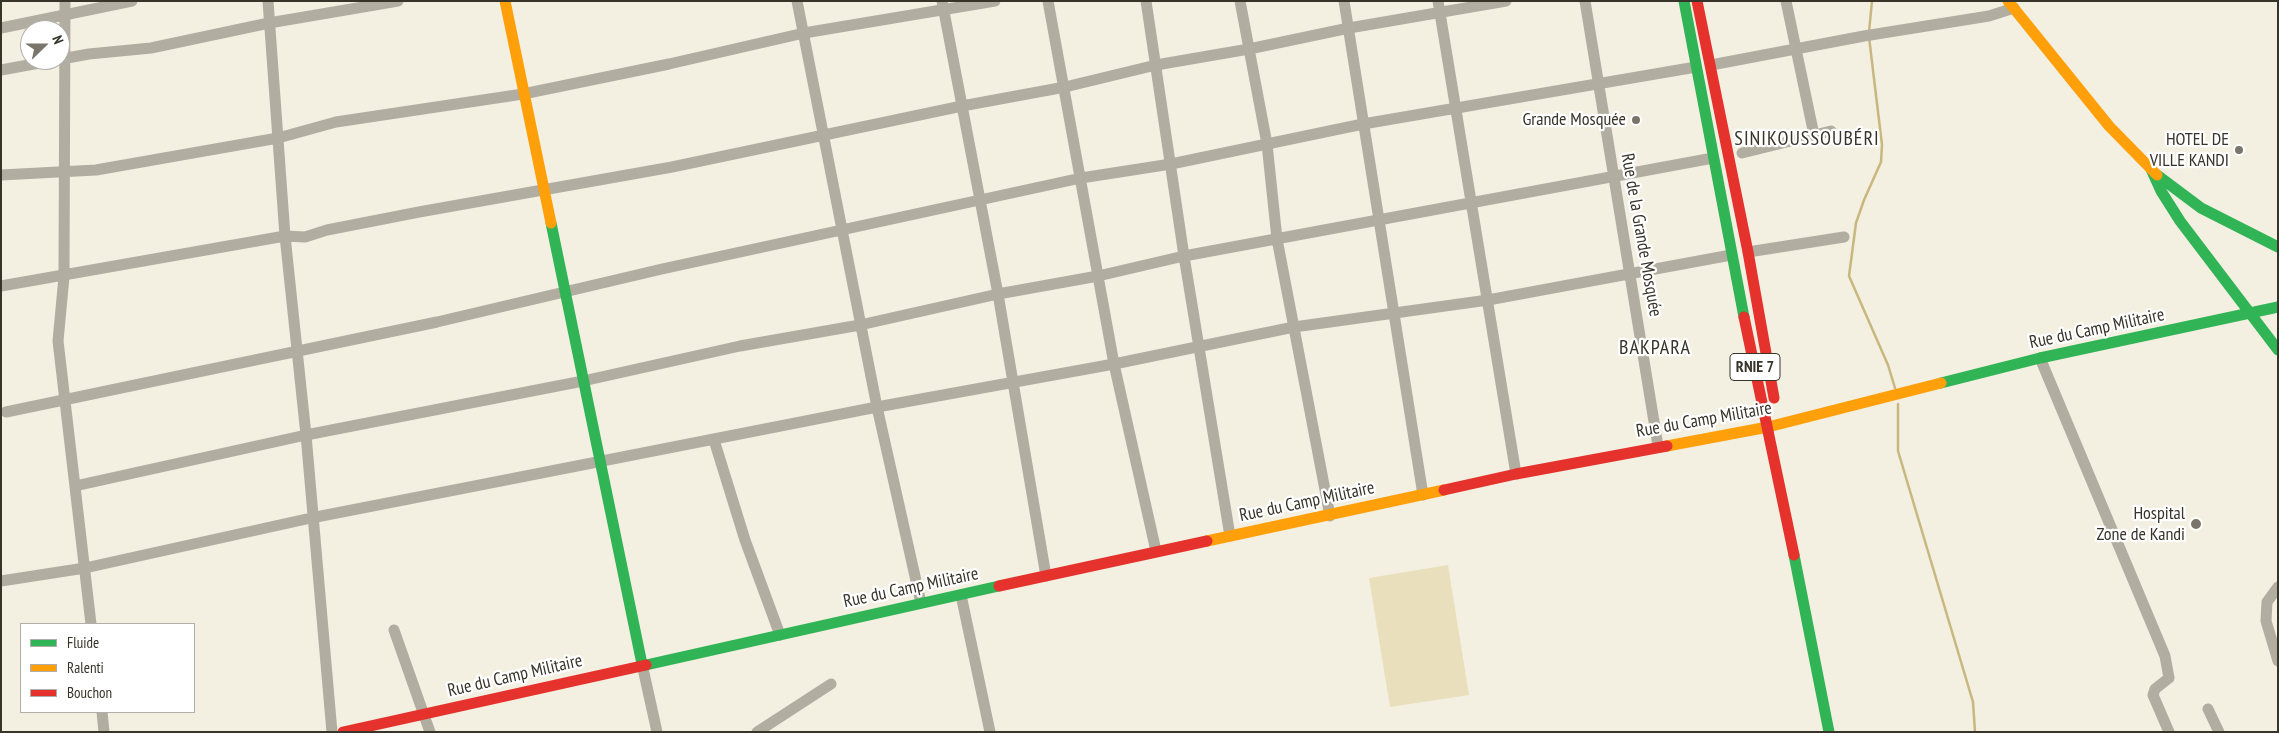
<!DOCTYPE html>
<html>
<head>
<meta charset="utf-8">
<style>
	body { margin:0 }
	#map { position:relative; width:2279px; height:733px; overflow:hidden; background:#f3efe1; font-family:"PT Sans Narrow",sans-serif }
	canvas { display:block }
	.frame { position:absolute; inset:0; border:2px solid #37342a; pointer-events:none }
	.legend { position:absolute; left:20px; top:623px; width:175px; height:90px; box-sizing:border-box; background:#fff; border:1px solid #afaeaa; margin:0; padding:6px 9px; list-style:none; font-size:15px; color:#37342a }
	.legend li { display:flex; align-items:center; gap:10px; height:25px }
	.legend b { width:25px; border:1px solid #afaeaa }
	.north { position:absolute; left:20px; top:20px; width:50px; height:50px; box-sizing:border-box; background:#fff; border:1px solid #afaeaa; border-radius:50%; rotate:68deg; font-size:14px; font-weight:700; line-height:20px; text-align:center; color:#37342a }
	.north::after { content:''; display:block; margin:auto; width:18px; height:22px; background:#79756a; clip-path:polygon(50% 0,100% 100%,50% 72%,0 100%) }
</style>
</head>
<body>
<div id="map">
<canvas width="2279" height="733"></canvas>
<div class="frame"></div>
<ul class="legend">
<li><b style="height:6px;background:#30b455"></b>Fluide</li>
<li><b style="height:6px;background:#ff9f0a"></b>Ralenti</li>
<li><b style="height:6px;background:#e5322d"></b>Bouchon</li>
</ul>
<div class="north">N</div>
</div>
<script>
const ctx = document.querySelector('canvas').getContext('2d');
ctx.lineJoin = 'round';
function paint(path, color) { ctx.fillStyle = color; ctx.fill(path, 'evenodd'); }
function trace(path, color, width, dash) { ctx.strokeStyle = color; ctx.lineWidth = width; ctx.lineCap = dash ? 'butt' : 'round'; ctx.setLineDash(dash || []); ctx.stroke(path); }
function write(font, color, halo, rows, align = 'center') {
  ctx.font = font + ' "PT Sans Narrow",sans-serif'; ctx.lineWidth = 4.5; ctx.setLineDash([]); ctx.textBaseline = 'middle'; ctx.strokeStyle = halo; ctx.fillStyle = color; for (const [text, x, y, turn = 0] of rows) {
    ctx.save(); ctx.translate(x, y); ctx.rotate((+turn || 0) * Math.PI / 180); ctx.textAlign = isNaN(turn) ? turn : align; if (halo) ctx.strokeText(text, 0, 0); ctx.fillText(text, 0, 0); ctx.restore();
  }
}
const green = new Path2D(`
	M1448 565 1469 695 1390 707 1369 578Z`);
const stream = new Path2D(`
	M1869 32 1872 1
	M1869 37 1882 145 1881 162 1864 200 1856 223 1849 276 1888 365 1895 388
	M1898 404V451L1973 702 1975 732`);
const street = new Path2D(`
	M65 1 64 277 58 341 91 624
	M268 1 285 236 306 435 332 732
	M797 1 877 407 921 603
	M942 1 998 294 1046 576
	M1048 1 1114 364 1156 551
	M1146 1 1184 256 1230 536
	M1240 1 1267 144 1277 239 1330 516
	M1344 1 1423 495
	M1438 1 1516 474
	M1585 1 1658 446
	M1786 1 1814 135
	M1 28 132 1
	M1711 65 1864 36 1989 16 2014 8
	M1 70 89 54 151 48 269 23 398 1
	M1742 153 1831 131
	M1 175 96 170 278 138 336 122 523 94 669 64 804 33 995 1
	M1748 252 1844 237
	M1 286 285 236 305 237 327 230 419 212 672 167 962 106 1065 87 1156 65 1249 49 1349 28 1506 1
	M2040 358 2165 656 2169 678 2155 689 2153 695 2169 732
	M6 412 437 322 662 269 1081 178 1171 164 1363 124 1696 67
	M714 440 745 540 780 635
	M75 486 306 435 583 381 740 346 860 325 998 294 1098 276 1184 256 1713 158
	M1 581 85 568 311 518 480 485 877 407 1114 364 1294 327 1488 300 1731 255
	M2278 587 2267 602 2266 621 2278 661
	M961 595 990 732
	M394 630 430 732
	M642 664 657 732
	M2208 709 2219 732
	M102 712 104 732
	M757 732 831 684`);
const fast = new Path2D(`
	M1684 1 1744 317
	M2151 169 2161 191 2180 221 2278 350
	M2157 175 2201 208 2278 247
	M551 223 642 664
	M1941 383 2040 358 2278 307
	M1794 555 1829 732
	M646 665 999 586`);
const slow = new Path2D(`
	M505 1 551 223
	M2008 1 2109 126 2157 175
	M1667 446 1768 427 1941 383
	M1207 541 1444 490`);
const jam = new Path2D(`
	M1697 1 1748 252 1774 398
	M1744 317 1794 555
	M1444 490 1516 474 1667 446
	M999 586 1207 541
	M343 732 646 665`);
const markers = [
	[1636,120,5,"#79756a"],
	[2239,150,5,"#79756a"],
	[2196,524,6,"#79756a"]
];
const shields = [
	[1755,367,50]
];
const shieldNames = [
	["RNIE 7",1755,367]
];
const poiNames = [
	["Grande Mosquée",1626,120],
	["HOTEL DE",2229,140],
	["VILLE KANDI",2229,161],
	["Hospital",2185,514],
	["Zone de Kandi",2185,535]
];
const streetNames = [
	["Rue de la Grande Mosquée",1641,235,80],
	["Rue du Camp Militaire",2097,329,-12],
	["Rue du Camp Militaire",1704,420,-10],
	["Rue du Camp Militaire",1307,502,-12],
	["Rue du Camp Militaire",911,588,-12],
	["Rue du Camp Militaire",515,676,-13]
];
const quarterNames = [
	["SINIKOUSSOUBÉRI",1807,139],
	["BAKPARA",1655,348]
];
paint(green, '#eadfbc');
trace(stream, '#c8b77e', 2.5);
trace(street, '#b1ada1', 11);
trace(fast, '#30b455', 11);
trace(slow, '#ff9f0a', 11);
trace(jam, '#e5322d', 11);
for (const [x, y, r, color] of markers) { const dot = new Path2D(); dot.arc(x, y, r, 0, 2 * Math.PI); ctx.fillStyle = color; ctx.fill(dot); trace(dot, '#fff', 2); }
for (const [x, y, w] of shields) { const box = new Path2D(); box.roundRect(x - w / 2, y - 13.5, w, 27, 4); ctx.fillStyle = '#fff'; ctx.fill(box); trace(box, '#37342a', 1); }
write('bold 16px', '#37342a', null, shieldNames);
write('18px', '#37342a', '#fff', poiNames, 'right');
write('18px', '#37342a', '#fff', streetNames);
ctx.letterSpacing = '1px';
write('20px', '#37342a', '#fff', quarterNames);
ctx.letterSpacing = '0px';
</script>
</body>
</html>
